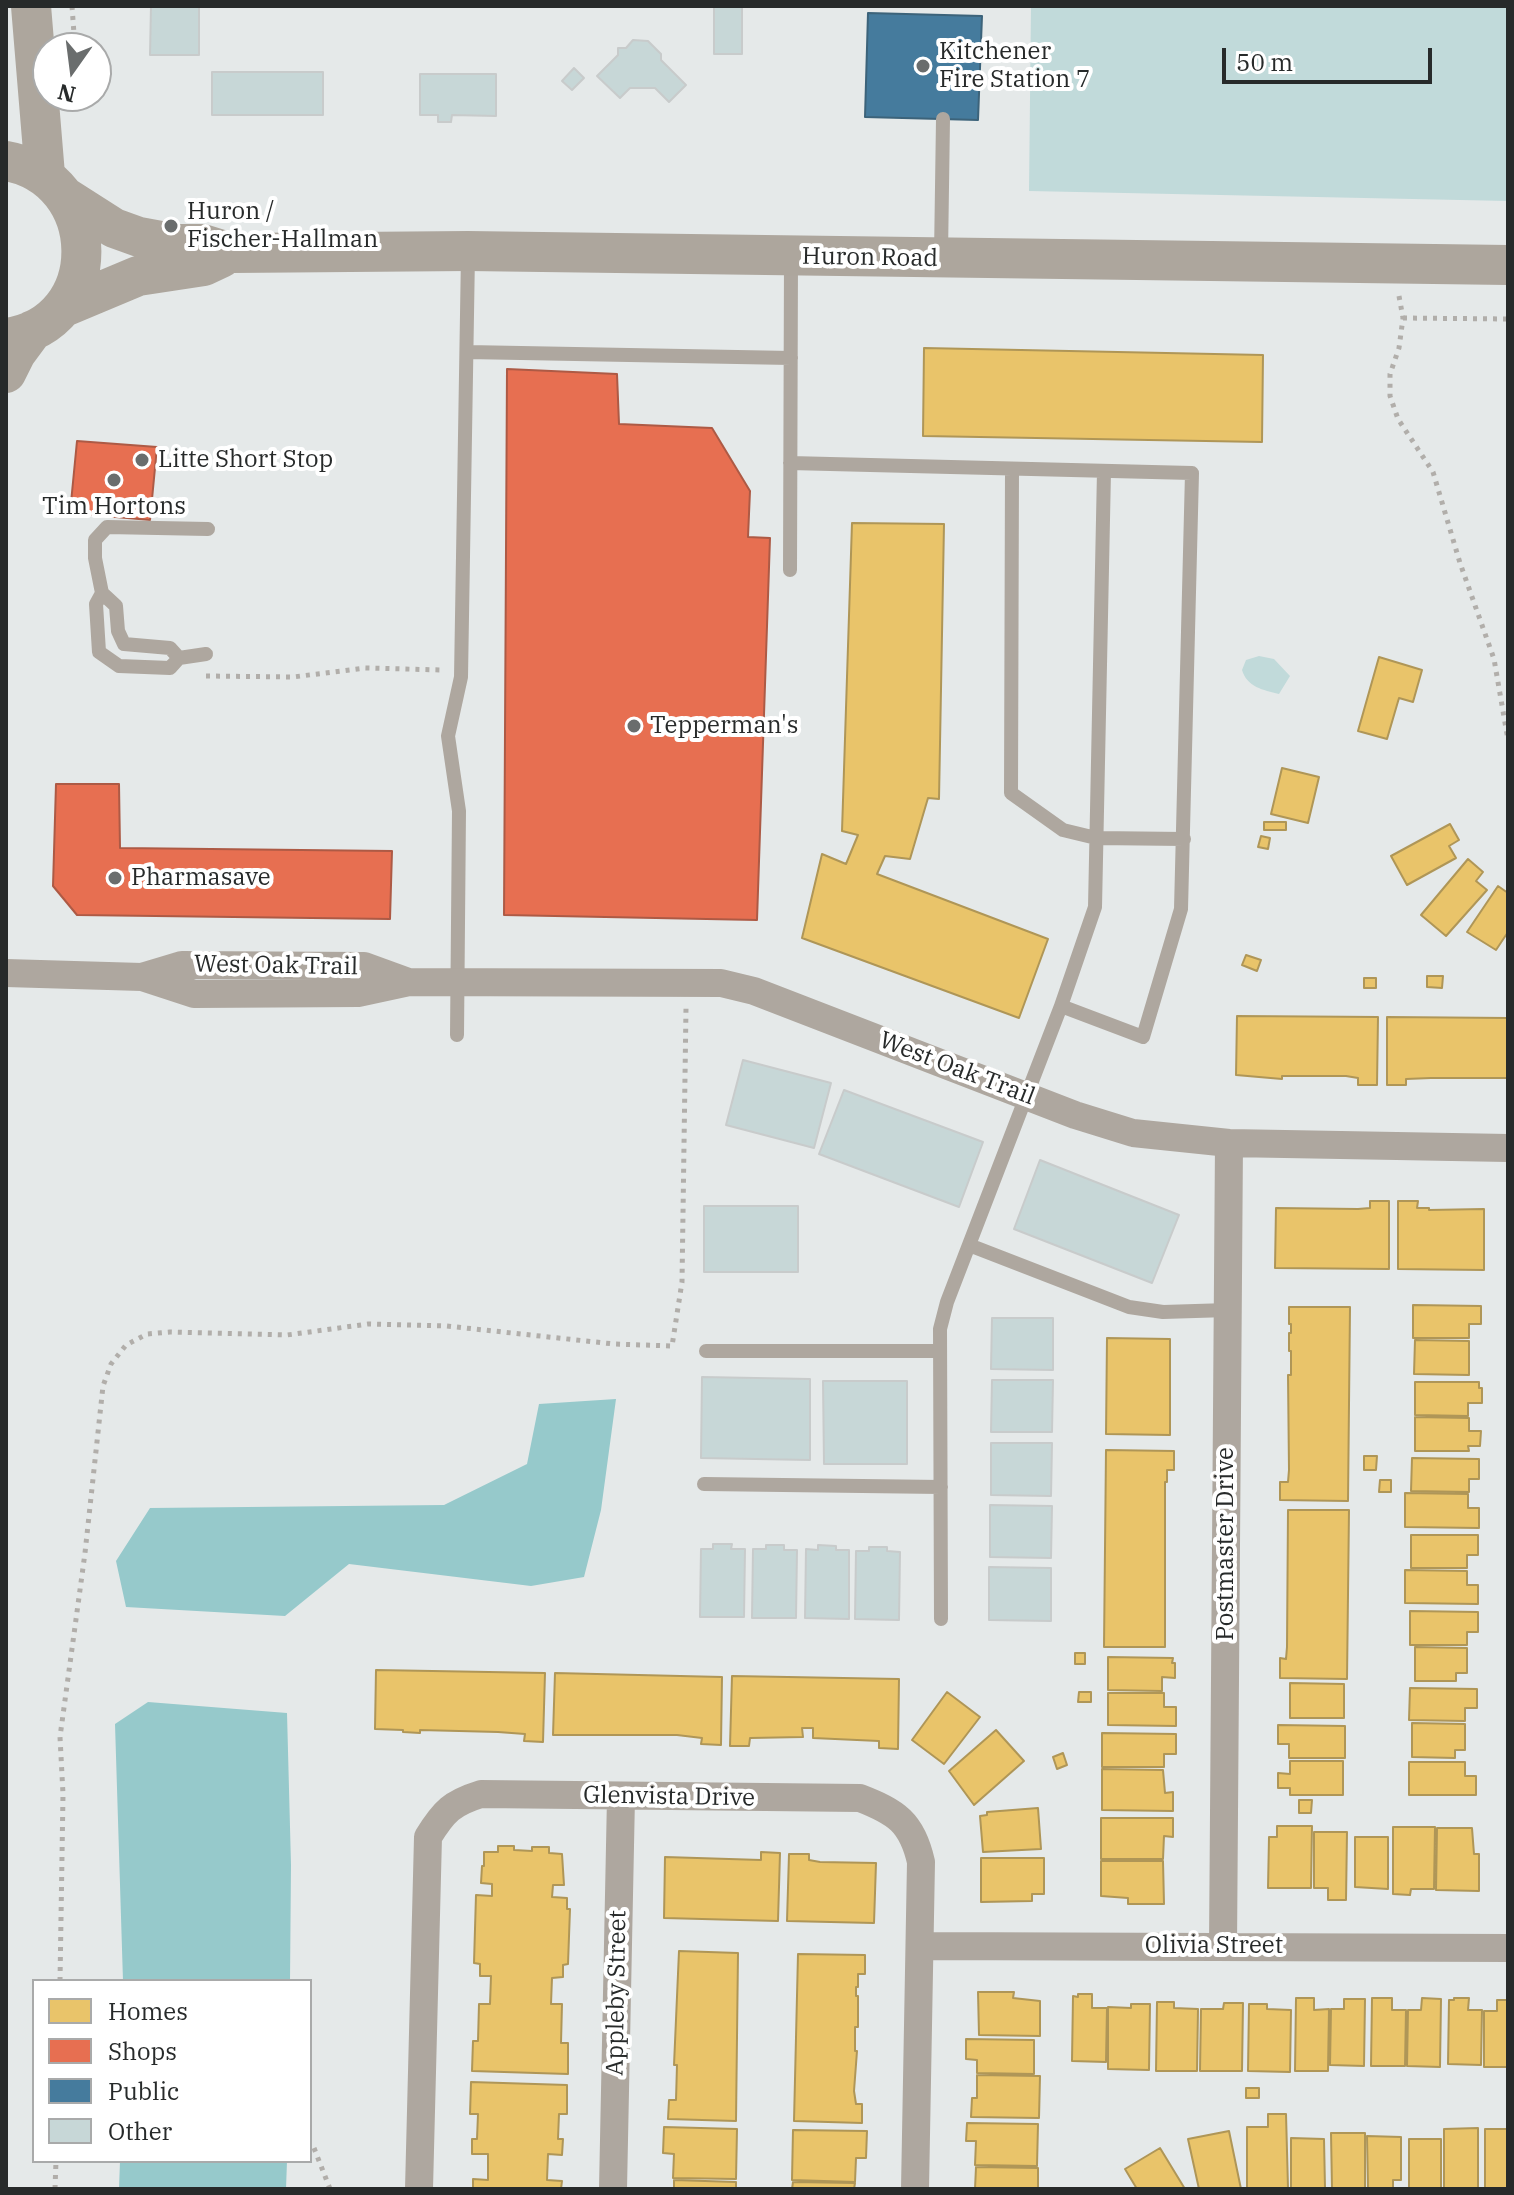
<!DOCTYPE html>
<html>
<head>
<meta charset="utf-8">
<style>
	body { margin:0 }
	#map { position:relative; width:1514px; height:2195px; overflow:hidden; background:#e5e9e9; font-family:"IBM Plex Serif",serif }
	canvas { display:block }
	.frame { position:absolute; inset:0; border:8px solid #272a2a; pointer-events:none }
	.legend { position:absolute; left:32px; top:1979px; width:280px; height:184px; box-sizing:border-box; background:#fff; border:2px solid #a9aaaa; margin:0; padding:10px 14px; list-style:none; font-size:24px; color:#272a2a }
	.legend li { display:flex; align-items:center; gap:16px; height:40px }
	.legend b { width:40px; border:2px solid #a9aaaa }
	.north { position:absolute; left:32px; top:32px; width:80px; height:80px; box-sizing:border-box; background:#fff; border:2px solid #a9aaaa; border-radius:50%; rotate:194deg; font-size:22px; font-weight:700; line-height:32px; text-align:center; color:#272a2a }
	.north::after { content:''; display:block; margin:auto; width:28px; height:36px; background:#6a6d6d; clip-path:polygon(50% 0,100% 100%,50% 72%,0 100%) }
	.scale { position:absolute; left:1222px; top:48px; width:210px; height:36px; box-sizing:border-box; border:4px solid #272a2a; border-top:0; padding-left:10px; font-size:24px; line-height:28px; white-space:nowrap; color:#272a2a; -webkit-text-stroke:6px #fff; paint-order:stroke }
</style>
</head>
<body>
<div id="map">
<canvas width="1514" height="2195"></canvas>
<div class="frame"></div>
<ul class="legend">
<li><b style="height:22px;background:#e9c46a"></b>Homes</li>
<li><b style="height:22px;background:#e76f51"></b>Shops</li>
<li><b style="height:22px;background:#457b9d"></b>Public</li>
<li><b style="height:22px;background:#c7d7d7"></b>Other</li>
</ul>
<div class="north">N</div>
<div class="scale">50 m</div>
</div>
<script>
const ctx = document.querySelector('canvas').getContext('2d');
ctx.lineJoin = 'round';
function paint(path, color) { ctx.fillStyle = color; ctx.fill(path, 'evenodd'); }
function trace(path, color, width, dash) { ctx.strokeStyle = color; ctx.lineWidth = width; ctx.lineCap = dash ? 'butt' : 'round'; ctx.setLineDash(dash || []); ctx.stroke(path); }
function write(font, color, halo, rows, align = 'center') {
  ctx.font = font + ' "IBM Plex Serif",serif'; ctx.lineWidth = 8; ctx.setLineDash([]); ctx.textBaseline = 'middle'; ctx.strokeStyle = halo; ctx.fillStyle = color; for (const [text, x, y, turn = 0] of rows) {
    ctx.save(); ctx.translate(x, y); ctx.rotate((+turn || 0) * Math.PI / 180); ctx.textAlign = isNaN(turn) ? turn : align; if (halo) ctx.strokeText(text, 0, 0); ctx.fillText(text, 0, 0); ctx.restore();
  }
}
const green = new Path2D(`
	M1031 6H1508V201L1029 191Z
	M1259 656 1274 659 1290 676 1279 694C1263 690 1247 687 1242 670L1246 660Z`);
const water = new Path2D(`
	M616 1399 601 1510 584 1577 531 1586 349 1564 285 1616 126 1607 116 1561 150 1508 444 1505 527 1464 539 1404Z
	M148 1702 287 1713 291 1865 290 1981H123L115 1724Z
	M120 2161H287L286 2189H119Z`);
const homes = new Path2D(`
	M924 348 1263 355 1262 442 923 436Z
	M852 523 944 524 939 799 928 798 910 859 885 856 877 874 1048 939 1019 1018 802 938 822 854 846 864 858 835 842 831Z
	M1379 657 1422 670 1413 702 1399 698 1387 739 1358 731Z
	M1282 768 1319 777 1308 823 1271 814Z
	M1264 822H1286V830H1264Z
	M1450 824 1459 840 1449 846 1456 858 1407 885 1391 856Z
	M1261 836 1270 838 1268 849 1258 847Z
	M1468 859 1483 872 1476 881 1487 890 1446 936 1421 915Z
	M1498 886 1508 893V932L1496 950 1467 932Z
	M1246 955 1261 960 1257 971 1242 965Z
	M1427 976H1443L1442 988 1427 987Z
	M1364 978H1376V988H1364Z
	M1237 1016 1378 1017 1377 1085H1358V1078L1346 1076H1282V1079L1236 1075Z
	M1387 1017 1508 1018V1078H1431L1406 1079V1085H1387Z
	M1370 1201H1389V1269L1275 1268 1276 1208 1358 1209 1370 1208Z
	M1398 1201H1418L1417 1208H1429V1210L1484 1209V1270L1398 1269Z
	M1413 1305 1481 1306V1324H1469V1338H1413Z
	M1289 1307H1350L1348 1501 1280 1500V1482H1288L1289 1470 1288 1375H1291V1351H1289V1333H1291V1324H1289Z
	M1107 1338 1170 1339V1435L1106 1434Z
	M1415 1340 1469 1341V1375L1414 1374Z
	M1415 1382H1479V1388H1482V1403H1468V1416L1415 1415Z
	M1415 1417 1469 1418V1431H1481L1480 1446H1468L1469 1451H1415Z
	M1106 1450 1174 1451V1470H1167V1482H1165V1647H1104Z
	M1364 1456H1377L1376 1470H1364Z
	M1412 1458 1479 1459V1479H1469V1492L1411 1491Z
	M1380 1480H1391V1492H1379Z
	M1405 1493 1468 1494V1508H1479V1528L1405 1527Z
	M1288 1510H1349L1347 1679 1280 1678V1658L1286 1659 1287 1647Z
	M1411 1535H1478V1555H1467V1568H1411Z
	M1405 1570 1467 1571V1585H1478V1604L1405 1603Z
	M1410 1611 1478 1612V1632H1467V1645H1410Z
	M1415 1647 1467 1648V1673H1456V1681H1415Z
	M1075 1653H1085V1664H1075Z
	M1108 1657 1173 1658 1172 1663H1175V1678L1162 1677V1691L1108 1690Z
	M376 1670 545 1673 543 1742 524 1741 525 1734 498 1732 420 1730V1733L403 1732V1730L375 1729Z
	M555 1673 722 1677 721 1745 701 1744 702 1738 677 1735H553Z
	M732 1676 899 1679 898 1749 879 1748V1741L813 1738V1728H802L803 1737 750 1738 749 1746H730Z
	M1290 1683 1344 1684V1718H1290Z
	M1410 1688 1477 1689V1708H1465V1721L1409 1720Z
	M947 1692 980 1717 944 1764 912 1740Z
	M1079 1692H1091V1702H1078Z
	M1108 1693H1164V1707H1176V1726L1108 1725Z
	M1412 1723 1465 1724V1750H1455V1758L1412 1757Z
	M1278 1725 1345 1726V1758H1289V1744H1278Z
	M996 1730 1024 1761 974 1805 949 1771Z
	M1102 1733 1176 1734V1754H1164V1767H1102Z
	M1063 1753 1067 1765 1057 1769 1053 1757Z
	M1290 1761H1343V1795H1290V1788H1278V1773L1290 1774Z
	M1409 1762H1465V1776H1476V1795H1409Z
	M1102 1769 1163 1770 1165 1793 1173 1792V1811L1102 1810Z
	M1299 1800H1312L1311 1813H1299Z
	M1038 1808 1041 1849 983 1852 980 1816 987 1815V1812Z
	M1101 1818H1173V1837L1164 1836 1163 1859H1101Z
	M1277 1826H1312L1311 1888H1268L1269 1837H1277Z
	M1393 1827H1435L1434 1889H1411L1410 1895 1393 1894Z
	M1437 1828H1472L1474 1854H1479V1891L1436 1890Z
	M1314 1832H1347L1346 1900H1328V1888H1314Z
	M1355 1837H1388V1889L1355 1887Z
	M498 1846H514V1850L532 1851V1847H549V1853L562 1854 564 1885H553L552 1897 567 1898V1909H570L568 1964 563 1965V1977L552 1978 551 2004H562L561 2043H568V2074L472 2071 473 2041H478L479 2004H490L491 1976H480V1964L474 1963 476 1895 492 1896V1884L481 1883 482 1866H484V1852H498Z
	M761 1852 780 1853 778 1921 664 1918 665 1857 761 1860Z
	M789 1854H809V1860L820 1862 876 1863 874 1923 787 1921Z
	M981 1858H1044V1894H1032V1901L981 1902Z
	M1101 1861H1163L1164 1904H1128V1898L1101 1896Z
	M679 1951 738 1953 736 2121 668 2119 669 2100H676L677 2065H674Z
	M798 1954 865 1955V1974H858V1987H856V1996H858V2027H855V2051H857L854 2091 856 2104H862V2123L794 2121Z
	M978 1992H1014L1013 1998 1040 2001V2036L979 2035Z
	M1078 1994H1092V2008H1107L1106 2062 1072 2061 1073 1996 1078 1997Z
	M1296 1998H1314V2010L1329 2009 1328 2071H1295Z
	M1372 1998H1392V2010H1406L1405 2066H1371Z
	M1422 1998 1441 1999 1440 2067 1407 2066 1408 2010H1421Z
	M1454 1998H1469L1468 2010H1482L1481 2065 1448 2064 1449 2000H1454Z
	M1344 1999H1365L1364 2066 1330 2065 1331 2009H1344Z
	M1497 2000H1508V2067H1484V2011H1497Z
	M1157 2002H1174V2008L1198 2009 1197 2071H1156Z
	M1224 2003H1243L1242 2071H1200L1201 2009H1223Z
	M1131 2004H1150L1149 2070 1108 2069V2007L1131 2008Z
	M1249 2004H1267V2009L1291 2010 1290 2072 1248 2071Z
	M966 2039 1034 2040V2074L977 2073V2060L966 2059Z
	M977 2075 1040 2076 1039 2118 971 2117 972 2098H977Z
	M471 2082 567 2085V2114H559L558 2139H563L562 2155 548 2154 547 2180 562 2181 561 2189H473V2179L488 2180V2154H472V2139H477L478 2114H470Z
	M1246 2088H1259V2098H1246Z
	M1268 2114H1286L1288 2188 1247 2189V2127H1268Z
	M967 2123 1038 2124 1037 2166 975 2165 976 2141H966Z
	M664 2127 737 2129 736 2179 673 2178 674 2154 663 2153Z
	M1478 2128V2189H1444V2129Z
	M1485 2129H1508V2189H1485Z
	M793 2130 867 2131 866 2158H856L855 2182 792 2180Z
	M1229 2131 1241 2189H1199L1188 2139Z
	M1331 2133H1365V2189H1332Z
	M1367 2136 1401 2137V2180H1393V2189H1368Z
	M1291 2138 1324 2139 1325 2188 1291 2189Z
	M1409 2139H1441V2189L1409 2188Z
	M1160 2148 1185 2189H1137L1125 2169Z
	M976 2167 1038 2168V2189H975Z
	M674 2180 736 2182V2189H674Z
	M793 2182 855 2183 854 2189H792Z`);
const shops = new Path2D(`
	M507 369 617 374 619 424 712 428 750 491 748 537 770 538 757 920 504 915Z
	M77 441 157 447 150 520 70 513Z
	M56 784H119L120 848 392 851 390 919 77 915 53 886Z`);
const public = new Path2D(`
	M868 13 982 16 978 120 865 117Z`);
const building = new Path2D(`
	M151 6H199V55H150Z
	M714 6H742V54H714Z
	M633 40 648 41 661 54V60L686 85 669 102 655 88H630L620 98 597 76 618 55V48H626Z
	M574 68 584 78 572 90 562 81Z
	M212 72H323V115H212Z
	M420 74H496V116L452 115 451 122H438V115H420Z
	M743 1060 831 1083 814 1148 726 1125Z
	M844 1090 983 1142 959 1207 819 1154Z
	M1040 1160 1179 1215 1152 1283 1014 1229Z
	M704 1206H798V1272H704Z
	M992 1318H1053V1370L991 1369Z
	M702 1377 810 1379V1460L701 1458Z
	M992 1380H1053L1052 1432H991Z
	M823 1381H907V1464H824Z
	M991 1443H1052L1051 1496 991 1495Z
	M990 1505 1052 1506 1051 1558 990 1557Z
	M713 1544H732L731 1549H745L744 1617H700L701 1549H713Z
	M766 1545H784V1550H797L796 1618H752L753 1549H766Z
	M818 1545 836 1546V1550H849V1619L805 1618 806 1549 818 1550Z
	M869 1547H887V1551L900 1552 899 1620 855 1619 856 1551H869Z
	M989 1567 1051 1568V1621L989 1620Z`);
const path = new Path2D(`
	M72 6 75 48
	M82 96V97
	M1399 296 1403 318 1399 348 1390 374V396L1398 419 1433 472 1460 563 1494 659 1508 740
	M1403 318 1508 319
	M206 676 293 677 365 668 444 670
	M60 1981 63 1794 60 1737 85 1553 103 1386 111 1364 126 1345 147 1334 170 1332 287 1335 368 1324 447 1326 614 1344 672 1346 682 1282 686 1008
	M314 2148 330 2189
	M55 2189 56 2161`);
const service = new Path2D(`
	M941 255 943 119
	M467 352 791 358
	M790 463 1192 473 1181 909 1143 1037 1061 1006 947 1302 940 1329 941 1619
	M1012 469 1011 793 1063 830 1096 838 1184 839
	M790 570 791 258
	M102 593 116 606 118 631 124 644 170 648 179 658
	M206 654 179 658 170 668 119 666 99 652 96 604 102 593 95 558V540L107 527 208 529
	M1061 1006 1095 907 1104 471
	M457 1035 459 811 448 736 461 677 468 254
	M969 1245 1129 1307 1163 1312 1228 1310
	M706 1351H940
	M704 1484 941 1487`);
const minor = new Path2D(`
	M6 973 142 977 194 994 358 993 409 982 721 983 754 991 1075 1115 1133 1133 1229 1143 1508 1148
	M142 977 182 965 364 966 408 982
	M920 1946 1508 1948
	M1223 1946 1229 1143
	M419 2189 428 1837C444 1811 452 1803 481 1794L860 1798C896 1812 912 1822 921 1862L915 2189
	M613 2189 621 1797`);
const secondary = new Path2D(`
	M31 6 45 175
	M6 161C105 178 108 324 6 338
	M67 198 114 228 139 237 177 244H203L232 253 468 251 1508 265
	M64 307 138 276 204 266 221 258
	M6 373 16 353 33 330`);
const markers = [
	[923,66,8,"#6a6d6d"],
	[171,226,8,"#6a6d6d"],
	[142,460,8,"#6a6d6d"],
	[114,480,8,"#6a6d6d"],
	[634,726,8,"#6a6d6d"],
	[115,878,8,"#6a6d6d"]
];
const poiNames = [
	["Kitchener",939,52],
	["Fire Station 7",939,80],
	["Huron /",187,212],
	["Fischer-Hallman",187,240],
	["Litte Short Stop",158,460],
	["Tim Hortons",114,507,"center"],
	["Tepperman's",650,726],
	["Pharmasave",131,878]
];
const streetNames = [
	["Huron Road",870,258,1],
	["West Oak Trail",276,966,1],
	["West Oak Trail",957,1069,21],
	["Postmaster Drive",1226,1544,-90],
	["Glenvista Drive",669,1797,1],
	["Olivia Street",1214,1946],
	["Appleby Street",617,1993,-89]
];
paint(green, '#c1dada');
paint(water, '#96c9cb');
paint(homes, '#e9c46a');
trace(homes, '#af9657', 2);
paint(shops, '#e76f51');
trace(shops, '#ad5a45', 2);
paint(public, '#457b9d');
trace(public, '#3c637a', 2);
paint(building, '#c7d7d7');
trace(building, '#c8cbcb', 2);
trace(path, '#b1aeaa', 5, [4, 6]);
trace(service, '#aea79f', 14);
trace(minor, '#aea79f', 28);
trace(secondary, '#ada69d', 40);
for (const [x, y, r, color] of markers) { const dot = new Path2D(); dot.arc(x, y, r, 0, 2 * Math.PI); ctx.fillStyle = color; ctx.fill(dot); trace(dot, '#fff', 3); }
write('24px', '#272a2a', '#fff', poiNames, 'left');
write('24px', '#272a2a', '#fff', streetNames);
</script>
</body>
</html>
